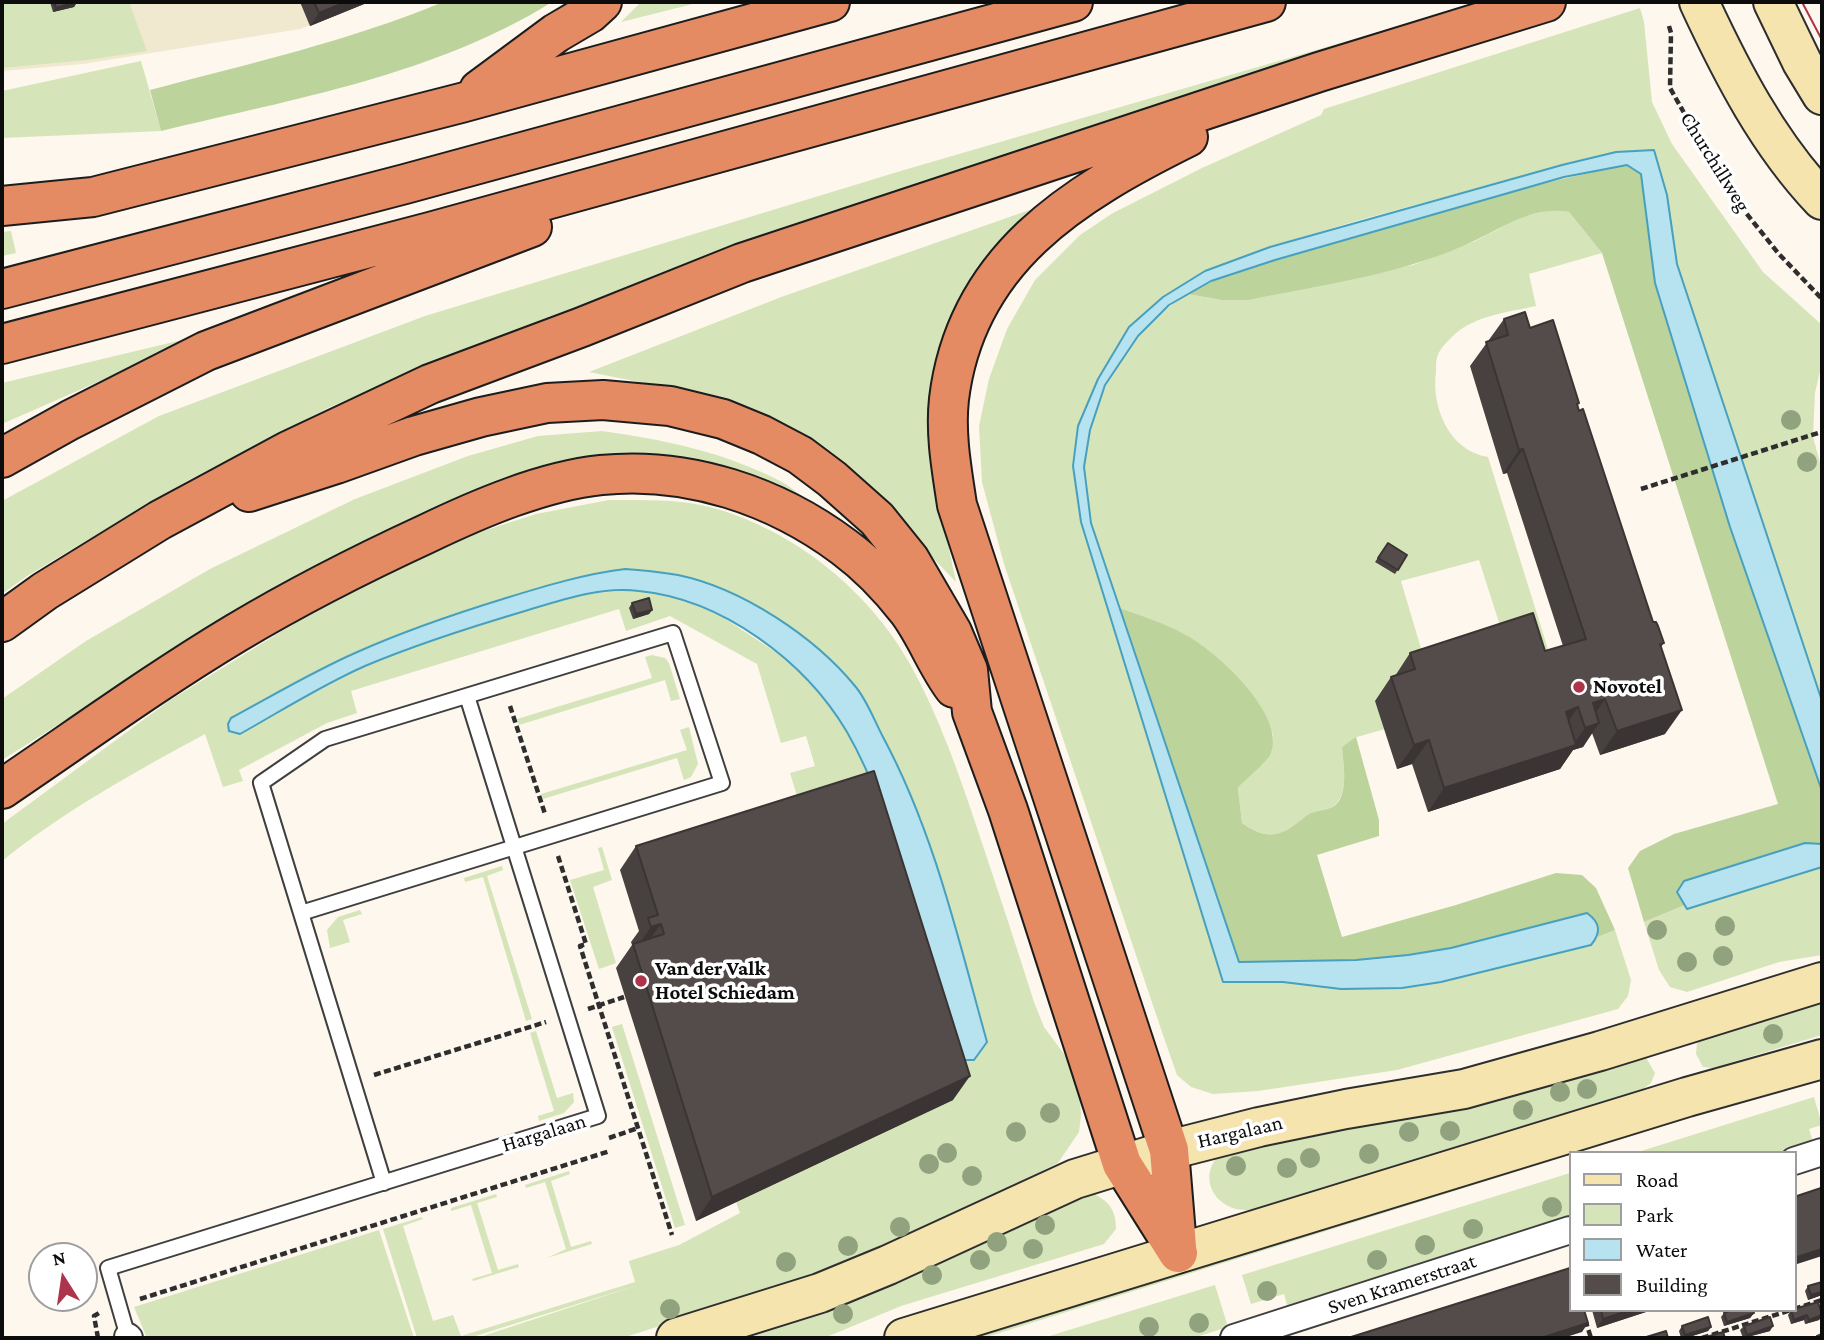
<!DOCTYPE html>
<html>
<head>
<meta charset="utf-8">
<style>
	body { margin:0 }
	#map { position:relative; width:1824px; height:1340px; overflow:hidden; background:#fdf7ed; font-family:"Crimson Pro",serif }
	canvas { display:block }
	.frame { position:absolute; inset:0; border:4px solid #0c0c0c; pointer-events:none }
	.legend { position:absolute; left:1569px; top:1151px; width:228px; height:161px; box-sizing:border-box; background:#fff; border:2px solid #9e9e9e; margin:0; padding:9px 12px; list-style:none; font-size:21px; color:#0c0c0c }
	.legend li { display:flex; align-items:center; gap:14px; height:35px }
	.legend b { width:35px; border:2px solid #9e9e9e }
	.north { position:absolute; left:28px; top:1242px; width:70px; height:70px; box-sizing:border-box; background:#fff; border:2px solid #9e9e9e; border-radius:50%; rotate:348deg; font-size:19px; font-weight:700; line-height:28px; text-align:center; color:#0c0c0c }
	.north::after { content:''; display:block; margin:auto; width:24px; height:32px; background:#ad344b; clip-path:polygon(50% 0,100% 100%,50% 72%,0 100%) }
</style>
</head>
<body>
<div id="map">
<canvas width="1824" height="1340"></canvas>
<div class="frame"></div>
<ul class="legend">
<li><b style="height:9px;background:#f6e4af"></b>Road</li>
<li><b style="height:19px;background:#d6e4ba"></b>Park</li>
<li><b style="height:19px;background:#b7e2ef"></b>Water</li>
<li><b style="height:19px;background:#534c4a"></b>Building</li>
</ul>
<div class="north">N</div>
</div>
<script>
const ctx = document.querySelector('canvas').getContext('2d');
ctx.lineJoin = 'round';
function paint(path, color) { ctx.fillStyle = color; ctx.fill(path, 'evenodd'); }
function trace(path, color, width, dash) { ctx.strokeStyle = color; ctx.lineWidth = width; ctx.lineCap = dash ? 'butt' : 'round'; ctx.setLineDash(dash || []); ctx.stroke(path); }
function write(font, color, halo, rows, align = 'center') {
  ctx.font = font + ' "Crimson Pro",serif'; ctx.lineWidth = 7; ctx.setLineDash([]); ctx.textBaseline = 'middle'; ctx.strokeStyle = halo; ctx.fillStyle = color; for (const [text, x, y, turn = 0] of rows) {
    ctx.save(); ctx.translate(x, y); ctx.rotate((+turn || 0) * Math.PI / 180); ctx.textAlign = isNaN(turn) ? turn : align; if (halo) ctx.strokeText(text, 0, 0); ctx.fillText(text, 0, 0); ctx.restore();
  }
}
const farmland = new Path2D(`
	M2 2H368L300 29 83 64 2 71Z`);
const green = new Path2D(`
	M2 2H129L147 51 87 60 2 68Z
	M641 2H701L621 22Z
	M1481 2H1504L1111 119 909 187 548 317 330 407 187 481 27 576 2 594V501L159 416 425 316 904 170Z
	M1640 8 1644 22 1652 102 1672 144 1763 272 1822 325V362L1815 393 1813 437 1822 470V701L1677 264 1672 232 1616 152 1562 165 1356 221 1270 247 1205 271 1129 327 1098 379 1078 426 1073 466 1223 982H1283L1341 989 1402 988 1441 982 1591 945 1598 937 1615 930 1631 980 1628 996 1618 1009 1397 1070 1258 1091 1213 1094 1191 1087 1177 1075 1163 1035 1004 564 982 482 979 426 989 379 1007 329 1035 280 1080 235 1113 213 1202 168 1321 115 1324 109Z
	M141 61 161 131 2 138V91Z
	M1038 207 935 392 930 459 956 582 878 501 711 399 649 384 589 372 784 296Z
	M1553 209 1569 212 1602 253 1529 274 1536 306C1509 312 1477 315 1455 334 1450 339 1440 348 1438 355 1436 359 1436 366 1436 371 1431 407 1449 451 1488 457L1552 662 1511 660 1479 560 1401 581 1425 662 1427 717 1357 737 1342 747C1343 762 1347 782 1341 796 1335 812 1321 808 1309 814 1305 816 1301 821 1297 824 1277 839 1261 837 1242 823L1238 788 1249 774 1263 764 1271 753 1273 734 1186 635 1120 608C1105 563 1084 516 1084 467 1084 402 1133 326 1188 294L1221 300 1413 265 1475 241 1522 217Z
	M11 231 16 253 2 256V232Z
	M207 334 2 424V383Z
	M602 431C665 440 725 452 782 482 793 488 803 498 812 505L626 456 150 667 2 760V699L86 641 210 569 355 499 468 456 538 436Z
	M609 500C642 500 678 499 710 507 792 529 868 589 910 664 939 716 959 774 978 831 997 888 1016 945 1034 1002L1044 1027 1067 1058 1074 1073 1080 1098 1081 1115 1079 1132 1058 1163 900 1243 812 1278 622 1338H477L638 1285 469 1338H417L383 1229 422 1217 423 1219 403 1226 433 1321 453 1315 461 1336 635 1282 629 1261 679 1245 740 1213 736 1202 802 812 790 773 815 766 806 736 781 743 757 664 670 616 626 631 619 609 351 691 357 713 327 723 239 770 243 781 223 787 205 734C135 772 64 811 2 861V824L169 701 295 623 408 563 474 534 536 514ZM625 569C675 573 708 583 752 605L921 818 987 1041 974 1060 883 805 847 733 828 704 803 676 777 653 721 616 694 604 667 595 637 590 594 593 566 598 426 642 363 667 318 691 229 731 228 728 232 718C272 696 312 672 355 653 404 631 454 614 506 598 545 586 584 574 625 569Z
	M652 655 665 658 669 663 680 699 671 701 665 680 519 725 517 719 652 678 645 657Z
	M689 727 698 764 691 777 684 780 677 758 543 799 541 794 687 750 680 730Z
	M602 847 612 880 593 887 616 963 599 969 570 880 604 870 598 848Z
	M502 866 503 870 487 876 532 1019 526 1021 483 877 465 882 464 878Z
	M1822 867V955L1779 962 1687 992 1670 987 1659 970 1644 922 1685 905 1686 908Z
	M360 910 362 914 343 920 350 942 330 948 327 930 338 917Z
	M1822 1001V1035L1713 1068 1703 1067 1696 1054 1697 1043 1705 1036Z
	M622 1024 685 1225 675 1228 612 1027Z
	M536 1031 557 1098 573 1093 574 1102 564 1113 539 1121 538 1116 554 1111 530 1033Z
	M1645 1056 1655 1073 1651 1083 1643 1089 1254 1209C1222 1216 1195 1183 1218 1156Z
	M1822 1069V1077L1577 1153H1570V1155L983 1338H957Z
	M1814 1097 1822 1125 1809 1129 1813 1142 1779 1153H1635Z
	M569 1171 570 1174 551 1181 571 1247 591 1241 592 1244 547 1258 566 1249 545 1182 526 1188 525 1185Z
	M1570 1173V1219L1288 1308 1284 1294 1251 1304 1242 1275Z
	M496 1194 497 1197 477 1203 498 1270 518 1264 519 1267 473 1281 472 1279 492 1273 471 1205 451 1211V1208Z
	M1094 1194C1110 1202 1116 1211 1116 1229L1104 1244 901 1306 824 1338H723Z
	M379 1230 414 1338H147L134 1307Z
	M1215 1285 1228 1327 1193 1338H1043Z`);
const forest = new Path2D(`
	M443 2H552C435 75 293 99 161 131L150 90C248 64 349 41 443 2Z
	M1628 165 1641 174 1655 283 1730 527 1822 791V844L1805 843 1684 881 1685 905 1644 922 1628 868 1640 851 1674 834 1778 804 1602 253 1569 212C1534 206 1508 225 1478 239 1407 274 1325 284 1248 300H1221L1188 294C1239 264 1303 252 1359 236 1448 210 1537 182 1628 165Z
	M1120 608C1141 616 1164 623 1184 634 1215 650 1286 714 1271 753 1267 763 1246 778 1238 788L1242 823C1261 837 1277 839 1296 824 1301 821 1305 816 1309 814 1321 808 1335 812 1341 797 1347 782 1343 762 1342 747L1356 737 1379 820V836L1317 855 1342 937 1456 905 1556 873 1582 875 1596 888 1615 930 1598 937V928L1580 914C1524 932 1465 949 1407 955 1351 962 1295 961 1239 962Z`);
const water = new Path2D(`
	M1654 150 1667 195 1677 264 1822 701V791L1730 527 1655 283 1641 174 1627 165 1564 177 1275 260 1211 281 1169 305 1138 336 1105 385 1090 430 1084 467 1091 523 1239 962 1356 960 1408 955 1451 948 1587 913C1601 923 1601 933 1591 945L1441 982 1402 988 1341 989 1283 982H1223L1081 522 1073 466 1078 426 1098 379 1129 327 1163 297 1205 271 1270 247 1562 165 1616 152Z
	M625 569C643 570 660 572 678 575 741 588 814 636 855 686 867 700 874 720 883 737 934 832 958 938 987 1042L974 1060H964C946 1005 928 949 911 894 893 838 876 783 847 732 805 661 722 599 639 591 601 586 561 600 525 611 471 627 417 644 365 666 322 685 281 711 240 734L229 731 228 724 231 718C272 696 312 672 355 653 404 631 454 614 506 598 545 586 584 574 625 569Z
	M1805 843 1822 844V867L1687 909 1677 892 1684 881Z`);
const path = new Path2D(`
	M1669 26 1671 33 1670 88 1727 189 1778 253 1822 299
	M1641 489 1818 433
	M510 706 545 814
	M558 856 586 944 580 946 672 1235
	M588 1009 624 997
	M374 1075 546 1022
	M609 1138 638 1128
	M140 1299 610 1151
	M1794 1309 1822 1300
	M1582 1310 1591 1338
	M98 1338 94 1316 99 1313
	M1702 1338 1791 1310`);
const lane = new Path2D(`
	M301 913 722 783 673 633 325 739 261 783 384 1183
	M128 1337 108 1268 598 1116 467 696`);
const street = new Path2D(`
	M1794 1161 1822 1152
	M128 1337 129 1338
	M1234 1338 1570 1230`);
const secondary = new Path2D(`
	M1699 2C1732 73 1768 143 1822 200
	M1773 2 1802 62 1822 95
	M676 1338 820 1293 888 1265 1075 1179 1169 1150 1259 1127 1346 1109 1464 1089 1600 1051 1822 982
	M904 1338 1687 1097 1822 1059`);
const highway = new Path2D(`
	M479 90 556 33 590 13 602 2
	M2 206 93 197 461 103 830 2
	M2 289 405 184 1073 2
	M2 344 430 232 1266 2
	M2 458 70 420 206 351 532 227
	M249 492 336 464 414 436 481 417 547 403 603 400 670 406 723 419 762 435 800 455 832 479 877 519 910 560 952 632 968 670 972 712 1008 810 1122 1164 1178 1253
	M2 622 45 591 160 520 288 451 430 384 582 327 742 263 1319 72 1546 2
	M2 789C79 737 156 681 236 633 298 596 361 564 426 534 478 509 543 481 601 475 688 466 776 496 844 547 867 564 891 589 908 611 926 635 936 664 954 688
	M1177 1247 1169 1150 957 505C952 471 945 435 949 399 966 259 1073 194 1188 137`);
const tram = new Path2D(`
	M1802 2 1822 40
	M1820 2 1822 7`);
const trees = [
	[1791,420],
	[1807,462],
	[1725,926],
	[1657,930],
	[1723,956],
	[1687,962],
	[1773,1034],
	[1587,1089],
	[1560,1092],
	[1523,1110],
	[1050,1113],
	[1450,1131],
	[1016,1132],
	[1409,1132],
	[947,1153],
	[1369,1154],
	[1310,1158],
	[929,1164],
	[1236,1166],
	[1287,1168],
	[972,1176],
	[1552,1207],
	[1045,1225],
	[900,1227],
	[1473,1229],
	[997,1242],
	[1425,1245],
	[848,1246],
	[1033,1249],
	[980,1260],
	[1377,1260],
	[786,1262],
	[932,1275],
	[1267,1291],
	[670,1309],
	[843,1314],
	[1199,1323],
	[1149,1327]
];
const wall = new Path2D(`
	M50 2H77L74 7 53 12Z
	M300 2H369L310 26Z
	M1504 319 1530 328 1577 406 1653 622 1664 643 1661 647 1665 734 1600 755 1592 733 1583 747 1573 750 1560 769 1428 812 1412 764 1397 769 1375 701 1391 677 1395 676 1410 653 1545 651 1563 646 1507 473 1503 474 1470 366Z
	M1388 543 1407 555 1395 574 1375 562Z
	M632 603 652 610 649 614 633 619 629 608Z
	M636 846 953 1100 696 1221 616 968 632 945 631 942 639 931 620 870Z
	M1822 1282V1295L1808 1300 1805 1291 1808 1286Z
	M1592 1310H1652L1597 1328Z
	M1791 1310 1822 1315 1819 1320 1805 1324 1804 1320 1791 1324 1788 1315Z
	M1724 1313H1754L1750 1318 1724 1326 1721 1317Z
	M1682 1326 1711 1327 1708 1331 1686 1338H1681L1679 1331Z
	M1744 1326 1770 1331 1743 1338 1740 1330Z`);
const shadedWall = new Path2D(`
	M77 2 74 7 53 12 56 8Z
	M346 2H369L310 26 319 13Z
	M1523 449 1507 473 1503 474 1519 450Z
	M652 610 649 614 633 619 636 614Z
	M1605 699 1589 723 1593 703Z
	M1578 707 1562 731 1566 712Z
	M1682 710 1665 734 1600 755 1617 731Z
	M1599 723 1583 747 1573 750 1560 769 1428 812 1444 788 1572 746 1585 728Z
	M1429 740 1412 764 1397 769 1414 745Z
	M661 924 644 947 634 951 651 927Z
	M970 1076 953 1100 696 1221 712 1197Z
	M1822 1249V1256L1794 1265V1258Z
	M1822 1292V1295L1808 1300 1811 1295Z
	M1630 1310H1652L1597 1328 1603 1319Z
	M1754 1313 1750 1318 1724 1326 1727 1322Z
	M1807 1315 1804 1320 1791 1324 1794 1320Z
	M1822 1315 1819 1320 1805 1324 1809 1320Z
	M1588 1323 1582 1332 1563 1338H1541Z
	M1773 1326 1770 1331 1744 1338 1747 1335Z
	M1711 1327 1708 1331 1686 1338H1682L1685 1335Z`);
const building = new Path2D(`
	M54 2H77L56 8Z
	M314 2H346L319 13Z
	M1525 312 1530 328 1553 320 1579 403 1577 404 1579 411 1583 409 1653 622H1656L1658 626 1664 643 1660 644 1682 710 1617 731 1605 699 1593 703 1599 723 1585 728 1578 707 1566 712 1576 745 1444 788 1429 740 1414 745 1391 677 1415 669 1410 653 1533 613 1545 651 1586 639 1523 449 1519 450 1486 342 1508 335 1504 319Z
	M1388 543 1407 555 1398 570 1378 558Z
	M649 598 652 610 636 614 632 603Z
	M874 771 970 1076 712 1197 633 944 664 934 661 924 651 927 648 918 658 915 636 846Z
	M1821 1188 1822 1249 1794 1258V1197Z
	M1570 1268V1310H1584L1588 1323 1541 1338H1348Z
	M1822 1282V1292L1811 1295 1808 1286Z
	M1818 1302 1822 1315 1809 1320 1807 1315 1794 1320 1791 1310Z
	M1601 1310H1630L1603 1319Z
	M1731 1310H1753L1754 1313 1727 1322 1724 1313Z
	M1708 1317 1711 1327 1685 1335 1682 1326Z
	M1770 1317 1773 1326 1747 1335 1744 1326Z
	M1666 1331 1668 1338H1643Z
	M1723 1332 1725 1338H1703Z
	M1822 1334V1338H1818L1817 1336Z`);
const markers = [
	[1579,687,7,"#ad344b"],
	[641,981,7,"#ad344b"]
];
const streetNames = [
	["Churchillweg",1715,162,58],
	["Hargalaan",1240,1132,-13],
	["Hargalaan",544,1133,-17],
	["Sven Kramerstraat",1402,1284,-18]
];
const poiNames = [
	["Novotel",1593,687],
	["Van der Valk",655,969],
	["Hotel Schiedam",655,993]
];
paint(farmland, '#f0e9d0');
paint(green, '#d6e4ba');
paint(forest, '#bcd39c');
paint(water, '#b7e2ef');
trace(water, '#46a0be', 2);
trace(lane, '#3f3f3f', 18);
trace(street, '#3f3f3f', 30);
trace(secondary, '#2e2e2e', 42);
trace(highway, '#1d1d1d', 42);
trace(path, '#2e2e2e', 4.5, [7, 3.5]);
trace(lane, '#fff', 14);
trace(street, '#fff', 26);
trace(secondary, '#f6e4af', 38);
trace(highway, '#e48b64', 38);
trace(tram, '#ad344b', 2);
ctx.fillStyle = '#91a27e';
for (const [x, y] of trees) { ctx.beginPath(); ctx.arc(x, y, 10, 0, 2 * Math.PI); ctx.fill(); }
paint(wall, '#474140');
paint(shadedWall, '#3a3534');
paint(building, '#534c4a');
trace(building, '#3a3534', 2);
for (const [x, y, r, color] of markers) { const dot = new Path2D(); dot.arc(x, y, r, 0, 2 * Math.PI); ctx.fillStyle = color; ctx.fill(dot); trace(dot, '#fff', 2.5); }
write('21px', '#0c0c0c', '#fff', streetNames);
write('bold 21px', '#0c0c0c', '#fff', poiNames, 'left');
</script>
</body>
</html>
